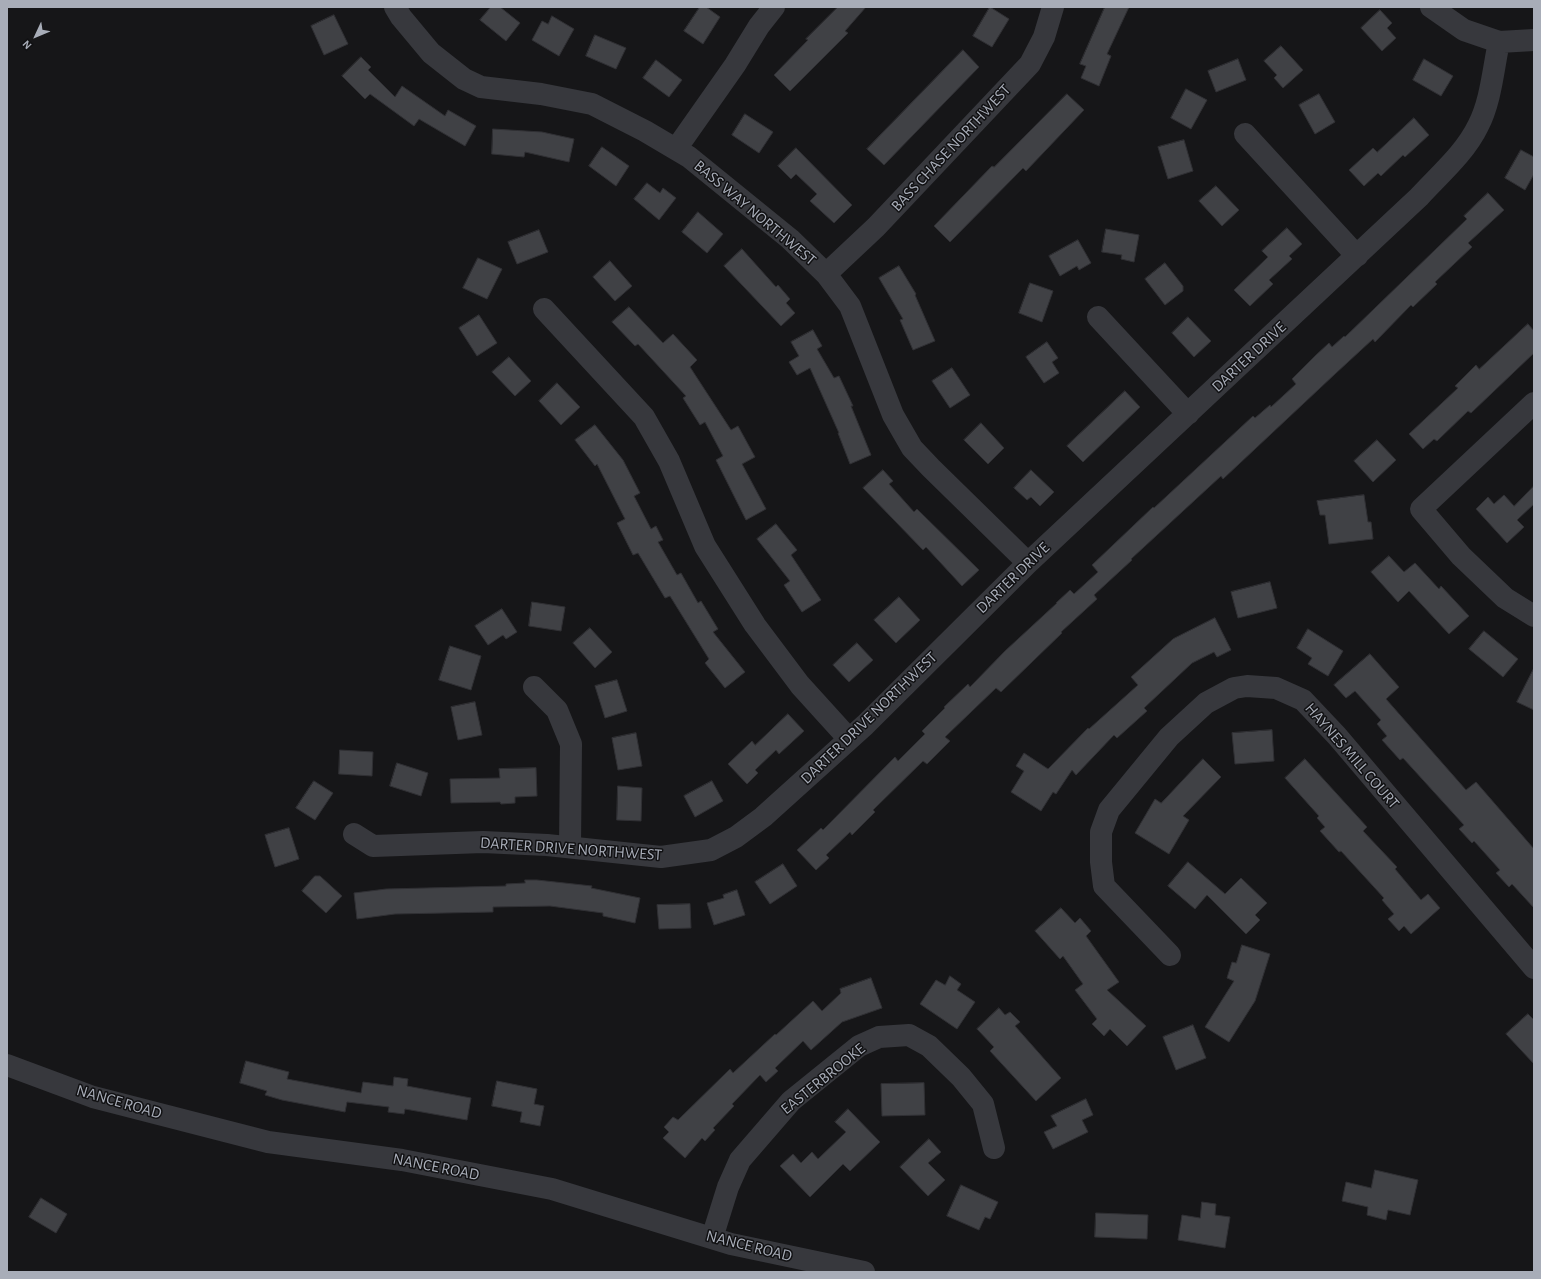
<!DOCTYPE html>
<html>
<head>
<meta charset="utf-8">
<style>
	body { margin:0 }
	#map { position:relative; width:1541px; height:1279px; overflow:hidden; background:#161618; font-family:"Alegreya Sans",sans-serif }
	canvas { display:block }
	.frame { position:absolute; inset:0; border:8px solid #a8adb8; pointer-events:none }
	.north { position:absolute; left:16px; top:16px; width:40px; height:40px; -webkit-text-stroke:3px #111113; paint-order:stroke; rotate:226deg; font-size:11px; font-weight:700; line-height:16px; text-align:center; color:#a8adb8 }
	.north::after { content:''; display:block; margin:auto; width:14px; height:18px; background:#a8adb8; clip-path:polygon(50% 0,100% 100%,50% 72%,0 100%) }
</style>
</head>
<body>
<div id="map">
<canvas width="1541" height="1279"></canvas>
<div class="frame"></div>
<div class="north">N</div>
</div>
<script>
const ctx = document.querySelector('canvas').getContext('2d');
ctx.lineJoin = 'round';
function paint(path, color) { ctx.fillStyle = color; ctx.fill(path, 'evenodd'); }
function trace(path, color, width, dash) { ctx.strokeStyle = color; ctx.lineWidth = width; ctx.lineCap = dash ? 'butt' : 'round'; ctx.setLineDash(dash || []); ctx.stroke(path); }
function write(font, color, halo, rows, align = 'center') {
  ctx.font = font + ' "Alegreya Sans",sans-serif'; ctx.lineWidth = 3; ctx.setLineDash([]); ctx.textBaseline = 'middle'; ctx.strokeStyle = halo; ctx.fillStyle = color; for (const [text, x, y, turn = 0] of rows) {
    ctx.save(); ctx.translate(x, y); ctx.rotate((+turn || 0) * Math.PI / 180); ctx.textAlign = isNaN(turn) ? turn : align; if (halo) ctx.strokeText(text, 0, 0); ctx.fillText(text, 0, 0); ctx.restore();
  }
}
const building = new Path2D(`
	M491 7H500L520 23 506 41 480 20Z
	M700 7H706L720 17 703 44 684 31Z
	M838 7H866L845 31 848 33 790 91 774 75 808 40 806 39Z
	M990 7 1009 19 992 47 973 36Z
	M1105 7H1129L1107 54 1111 56 1099 86 1081 78 1086 66 1080 64Z
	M1380 10 1392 23 1387 28 1396 38 1382 51 1361 28Z
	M334 15 348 44 324 55 311 26Z
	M552 16 574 29 559 56 532 40 542 21 548 24Z
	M595 35 626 48 616 69 586 56Z
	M1281 46 1303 70 1283 88 1274 78 1277 75 1264 61Z
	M963 50 979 67 884 165 867 149Z
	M361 57 371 67 368 70 395 97 402 86 445 116 448 110 476 126 465 146 419 119 414 126 370 94 365 99 342 76Z
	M1238 59 1246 80 1216 92 1208 71Z
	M1424 59 1453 76 1441 96 1413 80Z
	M656 60 682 80 669 97 643 78Z
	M1186 89 1207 100 1191 129 1171 118Z
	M1067 94 1084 110 1026 171 1023 168 950 242 934 226 992 166 994 167Z
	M1319 94 1335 122 1315 134 1299 105Z
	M745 114 773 132 759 153 732 135Z
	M1414 118 1429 135 1405 157 1403 155 1381 176 1378 173 1364 186 1349 170 1373 148 1377 152Z
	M493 129 542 132 574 139 569 162 525 152 524 157 492 154Z
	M1184 140 1193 171 1168 179 1158 147Z
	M602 147 629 166 616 186 589 166Z
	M796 148 852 205 834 223 810 201 817 194 796 174 791 179 778 166Z
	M1521 150 1534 157V174L1525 190 1505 178Z
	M647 183 660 193 663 188 676 198 659 220 634 199Z
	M1216 186 1239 210 1222 226 1199 201Z
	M1488 193 1504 210 1468 243 1472 247 1435 282 1437 284 1413 307 1411 305 1375 342 1373 339 1335 374 1223 479 1221 476 1131 559 1132 560 1094 595 1097 599 1061 632 1062 633 1001 692 996 688 945 737 950 741 927 764 923 761 873 810 875 812 852 835 850 832 826 855 829 858 816 870 797 850 821 828 823 830 895 757 898 761 925 734 922 731 945 708 944 707 968 684 970 687 1005 651 1057 603H1056L1070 590 1074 594 1098 572 1092 565 1153 507 1154 508 1253 416 1255 418 1270 405 1271 407 1296 384 1292 379 1316 355 1329 343 1332 347 1344 336 1345 337 1467 219 1464 216Z
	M698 212 723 234 707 253 682 232Z
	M1287 228 1302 244 1289 256 1292 259 1269 280 1273 284 1250 306 1234 290 1268 257 1262 251Z
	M1106 229 1139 235 1134 262 1121 259 1122 255 1102 252Z
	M539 230 548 252 517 264 508 242Z
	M1078 240 1091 263 1079 270 1077 266 1060 276 1049 256Z
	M742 249 776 287 778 285 790 299 786 303 795 313 781 326 724 266Z
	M478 258 502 269 487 299 463 288Z
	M610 261 632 286 615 301 593 277Z
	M1165 263 1183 286V291L1165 305 1145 279Z
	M899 266 916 294 915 295 935 341 913 350 900 320 903 319 879 278Z
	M1030 283 1053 291 1042 322 1019 313Z
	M629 307 663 343 673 334 697 360 690 367 731 430 738 426 755 457 742 464 766 509 746 520 716 460 723 456 705 422 700 425 683 398 686 396 638 344 635 346 612 322Z
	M479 315 497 343 477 356 459 328Z
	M1188 317 1211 341 1194 357 1172 333Z
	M1528 324 1534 331V353L1471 413 1468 411 1437 441 1434 439 1423 449 1409 434 1458 388 1455 386 1476 365 1479 369Z
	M813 330 822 346 817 349 834 378 839 376 853 406H851L871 455 850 464 838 433H839L810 368 797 375 789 362 799 356 791 342Z
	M1047 342 1058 358 1052 362 1059 373 1044 383 1026 357Z
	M509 357 531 381 515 396 492 372Z
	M952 368 970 395 950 408 932 381Z
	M557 383 580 407 561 425 539 401Z
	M1125 391 1140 407 1083 462 1067 446Z
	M981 423 1004 448 988 464 964 440Z
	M595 425 623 460 640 493 634 496 651 529 656 526 663 540 658 542 677 575 681 573 698 603 701 601 718 629 713 632 745 672 725 688 705 663 709 659 670 596 665 598 638 553 633 555 617 523 625 519 597 464 595 466 575 440Z
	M1377 440 1396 460 1373 482 1354 461Z
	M883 470 893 481 889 484 914 512 917 509 979 570 962 586 926 547 923 550 863 488Z
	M1031 470 1054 492 1040 506 1031 497 1027 500 1014 488Z
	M1534 486V504L1517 520 1524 527 1507 543 1476 509 1488 497 1494 504 1504 495 1514 506Z
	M1364 495 1368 522H1371L1373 539 1329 544 1325 515H1320L1317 501Z
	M776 524 797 550 791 555 821 600 802 612 784 585 790 581 757 539Z
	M1389 556 1404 572 1415 563 1439 589 1441 586 1469 616 1449 634 1409 591 1398 602 1371 572Z
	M1270 582 1277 608 1238 618 1231 592Z
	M899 597 920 620 896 643 874 620Z
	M532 602 565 607 561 631 529 626Z
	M502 609 517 632 506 639 503 635 488 645 475 626Z
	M1215 618 1231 650 1217 657 1214 652 1192 663 1144 708 1147 711 1117 738 1114 735 1076 775 1072 770 1056 794 1053 792 1041 811 1011 792 1024 771 1016 766 1024 753 1048 769 1088 728 1089 729 1138 685 1131 677 1173 639Z
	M590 628 612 652 595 668 573 643Z
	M1308 629 1343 651 1328 676 1308 664 1312 658 1297 648Z
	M1484 631 1518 659 1503 677 1469 649Z
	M857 643 873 660 849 682 833 665Z
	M450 646 481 656 471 690 439 680Z
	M1370 654 1399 687 1386 699 1466 790 1476 782 1534 849V908L1512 884 1509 887 1496 873 1500 870 1474 841 1472 843 1459 829 1464 825 1403 758 1400 760 1382 740 1387 736 1377 724 1381 720 1355 691 1346 698 1334 685Z
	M1534 668V710L1517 702Z
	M617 680 627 711 605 718 595 686Z
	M475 702 482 735 458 740 451 707Z
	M788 714 804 731 779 754 776 750 755 770 758 773 747 784 728 764 752 741 755 745Z
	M1272 730 1274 761 1235 764 1232 733Z
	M636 733 642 766 618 770 612 738Z
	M340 750 373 752 372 776 339 774Z
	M1203 759 1221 777 1183 816 1189 820 1169 854 1135 833 1155 799 1161 803Z
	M1305 759 1367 827 1363 831 1397 867 1395 869 1421 900 1428 894 1440 908 1411 934 1404 926 1399 931 1388 919 1394 914 1382 900 1384 898 1341 851 1339 852 1320 831 1325 827 1317 818 1319 816 1285 778Z
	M397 763 428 773 421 796 390 786Z
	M536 768 537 796 515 797V803L501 804 500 802 451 803 450 779 500 778 499 769Z
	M314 781 333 793 315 820 296 808Z
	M712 781 723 801 695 817 684 796Z
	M618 786 642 788 641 821 617 820Z
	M289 828 299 859 275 867 265 835Z
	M1188 862 1225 894 1241 878 1267 903 1255 915 1260 920 1246 934 1207 895 1195 909 1168 886Z
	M783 864 797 886 770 904 755 882Z
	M315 876H320L342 896 326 913 302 891Z
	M525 880H537L592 886 591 888 640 898 635 923 603 916V913L550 906 493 907V912L395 914 357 919 354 893 386 889 506 886V884L525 883Z
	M737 890 745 915 714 925 707 903 724 898 723 895Z
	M690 904 691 928 659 929 657 905Z
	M1061 908 1075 923 1080 918 1091 931 1086 936 1119 982 1107 990 1146 1026 1127 1046 1110 1029 1104 1036 1092 1024 1097 1019 1075 990 1083 984 1063 956 1060 959 1035 931Z
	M1242 945 1270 954 1255 1001 1229 1042 1205 1027 1234 981 1227 978 1232 962 1236 963Z
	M950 976 961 984 957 990 975 1002 957 1029 920 1004 936 980 945 985Z
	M871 978 882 1008 842 1022 811 1050 803 1041 775 1068 778 1071 766 1082 760 1075 732 1104 734 1106 713 1128 715 1130 705 1141 702 1138 685 1158 663 1138 669 1132 664 1127 673 1117 678 1120 730 1069 733 1073 775 1034 776 1035 813 1001 822 1011 841 993 840 989Z
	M999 1008 1005 1015 1010 1012 1020 1022 1015 1026 1061 1078 1036 1101 990 1051 994 1047 977 1029Z
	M1528 1014 1534 1020V1064L1506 1034Z
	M1193 1025 1206 1058 1176 1070 1163 1037Z
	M246 1061 289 1072 287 1079 361 1093 363 1082 393 1086 394 1077 408 1079 407 1086 471 1098 467 1120 405 1109 404 1114 388 1112 389 1107 347 1102 345 1112 282 1100 265 1095 267 1091 240 1083Z
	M497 1081 537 1089 534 1104 544 1106 540 1126 520 1122 522 1112 492 1106Z
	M924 1083 925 1115 882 1116 881 1084Z
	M1086 1099 1093 1115 1082 1120 1088 1132 1053 1149 1044 1132 1057 1126 1051 1116Z
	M848 1109 880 1142 850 1171 843 1164 810 1197 780 1166 793 1154 801 1163 812 1152 818 1159 846 1132 835 1122Z
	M929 1139 941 1152 928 1163 945 1180 928 1196 900 1167Z
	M1375 1170 1418 1180 1410 1215 1388 1210 1386 1220 1367 1215 1368 1207 1342 1201 1346 1182 1371 1188Z
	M961 1185 998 1202 990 1219 985 1217 979 1230 947 1216Z
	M41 1198 67 1214 56 1233 29 1217Z
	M1202 1202 1216 1204 1215 1215 1230 1217 1225 1248 1178 1240 1182 1215 1200 1218Z
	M1096 1213 1148 1215 1147 1239 1095 1237Z`);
const minor = new Path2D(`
	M395 7 401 17 431 53 464 79 481 87 541 94 592 104 645 131 689 157 790 239 826 274 850 306 893 415 912 448 931 468 1028 563
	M1431 7 1464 30 1499 42 1534 40
	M1245 134 1357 256
	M676 149 735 65 759 26 774 7
	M826 274 876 227 1030 64 1044 37 1053 7
	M544 309 644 417 669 461 705 546 755 625 800 685 849 739
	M1098 317 1188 414
	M1534 403 1421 509 1461 556 1505 598 1534 616
	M534 687 557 710 571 744 570 847
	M354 834 373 846 483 842 547 845 661 857 711 850 736 837 763 817 865 725 1028 563 1419 197C1439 175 1465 153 1478 126 1491 101 1493 70 1499 42
	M1170 955 1104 886 1101 862V832L1109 810 1169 737 1206 703 1234 688 1247 686 1276 688 1303 700 1337 736 1534 968
	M7 1065 93 1097 268 1142 402 1160 552 1189 731 1244 864 1272
	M712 1238 728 1187 740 1160 791 1101 859 1046 879 1037 909 1035 929 1046 961 1077 983 1104 994 1148`);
const streetNames = [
	["BASS CHASE NORTHWEST",951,148,-47],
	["BASS WAY NORTHWEST",755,213,40],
	["DARTER DRIVE",1249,357,-43],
	["DARTER DRIVE",1013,578,-44],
	["DARTER DRIVE NORTHWEST",869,718,-44],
	["HAYNES MILL COURT",1352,756,49],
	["DARTER DRIVE NORTHWEST",571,849,4],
	["EASTERBROOKE",823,1079,-39],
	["NANCE ROAD",119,1102,16],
	["NANCE ROAD",436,1167,11],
	["NANCE ROAD",749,1246,14]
];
paint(building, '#404145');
trace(building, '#303034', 1);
trace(minor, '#37383d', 22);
write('16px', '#a8adb8', '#111113', streetNames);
</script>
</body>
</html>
